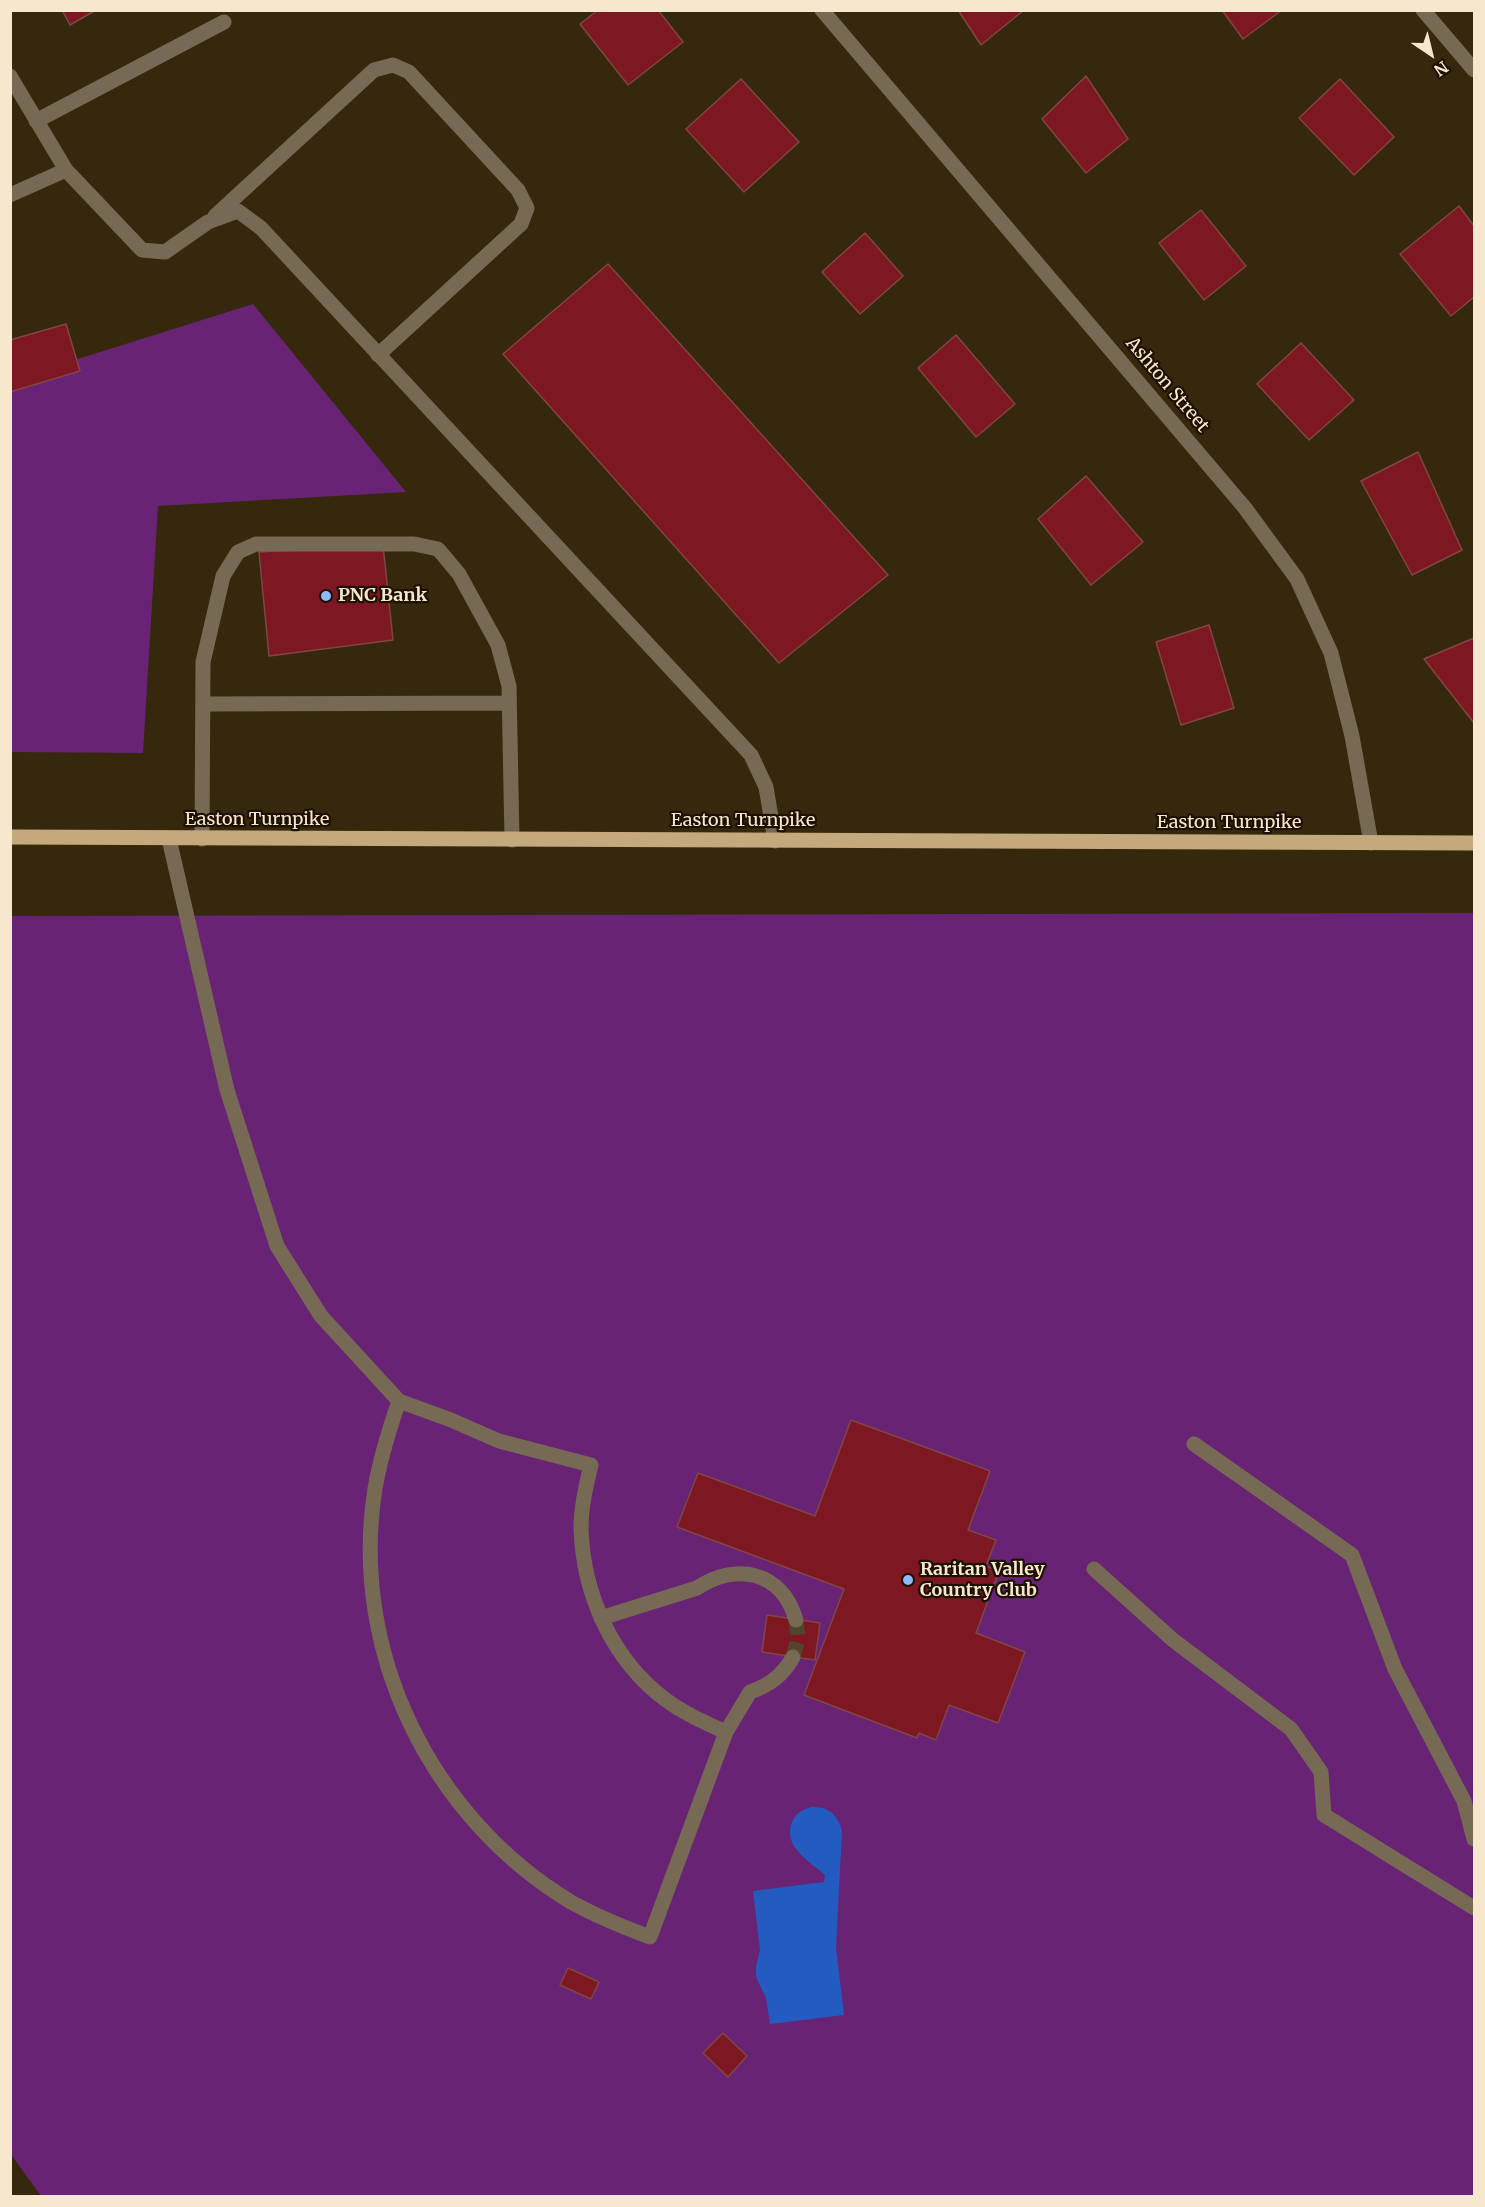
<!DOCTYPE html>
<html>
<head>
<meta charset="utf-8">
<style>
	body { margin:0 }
	#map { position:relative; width:1485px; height:2207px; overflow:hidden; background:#36280c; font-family:Merriweather,serif }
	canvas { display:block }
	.frame { position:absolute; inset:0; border:12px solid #f7e7cc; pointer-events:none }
	.north { position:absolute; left:1401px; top:24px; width:60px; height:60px; -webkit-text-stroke:4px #1c1100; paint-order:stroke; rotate:145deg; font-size:16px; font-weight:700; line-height:24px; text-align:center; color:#f7e7cc }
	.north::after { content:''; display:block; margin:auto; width:21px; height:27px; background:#f7e7cc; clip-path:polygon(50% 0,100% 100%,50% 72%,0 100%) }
</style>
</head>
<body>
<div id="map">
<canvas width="1485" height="2207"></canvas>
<div class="frame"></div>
<div class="north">N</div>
</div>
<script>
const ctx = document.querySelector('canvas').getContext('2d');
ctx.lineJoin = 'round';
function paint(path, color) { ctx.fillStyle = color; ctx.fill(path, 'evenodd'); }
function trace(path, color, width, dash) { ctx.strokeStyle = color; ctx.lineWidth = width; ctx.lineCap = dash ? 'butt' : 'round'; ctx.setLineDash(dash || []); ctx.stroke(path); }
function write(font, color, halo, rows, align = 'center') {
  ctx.font = font + ' Merriweather,serif'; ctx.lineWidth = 4.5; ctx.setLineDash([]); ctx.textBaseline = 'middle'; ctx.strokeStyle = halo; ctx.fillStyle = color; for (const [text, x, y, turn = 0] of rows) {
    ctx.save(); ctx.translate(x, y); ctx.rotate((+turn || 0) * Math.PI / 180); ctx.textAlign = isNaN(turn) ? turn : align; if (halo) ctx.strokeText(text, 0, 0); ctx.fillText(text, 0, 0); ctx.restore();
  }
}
const green = new Path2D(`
	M253 304 406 492 158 506 143 753 11 752V380Z
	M1474 913V2196H41L10 2153V916Z`);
const water = new Path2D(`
	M811 1807C828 1806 838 1814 842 1831L836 1948 844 2015 770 2024 766 1998 756 1977V1966L760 1950 753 1891 824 1882 825 1875C809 1861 782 1846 792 1822 796 1813 802 1810 811 1807Z`);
const building = new Path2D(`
	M62 10H96L70 25Z
	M598 10H658L683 42 628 85 580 24Z
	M958 10H1024L981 45Z
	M1222 10H1282L1243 39Z
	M1086 76 1128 139 1086 173 1042 119Z
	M741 79 799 142 744 192 686 129Z
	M1340 79 1394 137 1354 175 1299 118Z
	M1459 206 1474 226V297L1451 316 1400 254Z
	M1201 210 1246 266 1204 300 1159 243Z
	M865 233 903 276 860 314 822 272Z
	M608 264 888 575 779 663 503 354Z
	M66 324 80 371 10 392V340Z
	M956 335 1015 404 976 437 918 368Z
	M1301 343 1354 400 1309 440 1257 384Z
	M1418 452 1462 550 1412 575 1361 481Z
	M1086 476 1143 542 1091 585 1038 519Z
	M383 545 393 640 269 656 259 552Z
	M1209 625 1234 708 1181 725 1156 642Z
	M1474 638V723L1424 659Z
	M851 1420 990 1471 968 1530 996 1540 986 1566 999 1571 976 1633 1025 1652 998 1723 949 1705 936 1740 919 1733 917 1738 804 1695 844 1589 677 1527 698 1473 815 1516Z
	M767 1615 820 1623 815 1660 762 1652Z
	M568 1968 599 1982 591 1999 560 1985Z
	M723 2033 747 2056 728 2077 703 2053Z`);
const minorTunnel = new Path2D(`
	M793 1657 798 1639 796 1620`);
const minor = new Path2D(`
	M822 10 1245 508 1297 579 1331 653 1352 736 1371 843
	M1423 10 1474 70
	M10 76 66 170
	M36 121 224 22
	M10 195 66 170 142 250 165 252 208 222 238 211 261 228 751 755 766 787 775 841
	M215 216 374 70 393 65 409 72 518 190 527 208 521 224 378 355
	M203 704 508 703
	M169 839 227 1090 277 1246 321 1316 399 1401 451 1420 499 1441 591 1465C586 1486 581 1507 581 1528 583 1594 612 1660 666 1700 685 1714 705 1723 726 1732L650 1937C623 1927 596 1916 571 1902 431 1818 349 1651 375 1489 380 1458 389 1430 399 1401
	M202 839 203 662 223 576 238 552 256 544H414L438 549 459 574 498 645 509 686 512 840
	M1194 1444 1352 1555 1395 1669 1464 1801 1474 1839
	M1094 1569 1173 1640 1291 1729 1321 1772 1324 1815 1474 1908
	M601 1618 697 1588C736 1562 782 1571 796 1620
	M726 1732 750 1692C770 1685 783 1675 793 1657`);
const major = new Path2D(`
	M10 837 1474 843`);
const markers = [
	[326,596,6,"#90b8fd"],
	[908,1580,6,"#90b8fd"]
];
const streetNames = [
	["Ashton Street",1167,385,50],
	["Easton Turnpike",257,820],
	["Easton Turnpike",743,821],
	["Easton Turnpike",1229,823]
];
const poiNames = [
	["PNC Bank",338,596],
	["Raritan Valley",920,1570],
	["Country Club",920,1591]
];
paint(green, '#682374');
paint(water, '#235bc1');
paint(building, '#7d1722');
trace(building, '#804646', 1.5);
trace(minorTunnel, '#534529', 15, [15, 8]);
trace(minor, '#766a55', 15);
trace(major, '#c3a97c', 15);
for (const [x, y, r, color] of markers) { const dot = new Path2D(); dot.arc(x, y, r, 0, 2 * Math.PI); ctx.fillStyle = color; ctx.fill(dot); trace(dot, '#1c1100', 2); }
write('18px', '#f7e7cc', '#1c1100', streetNames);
write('bold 18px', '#f7e7cc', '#1c1100', poiNames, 'left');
</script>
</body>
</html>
